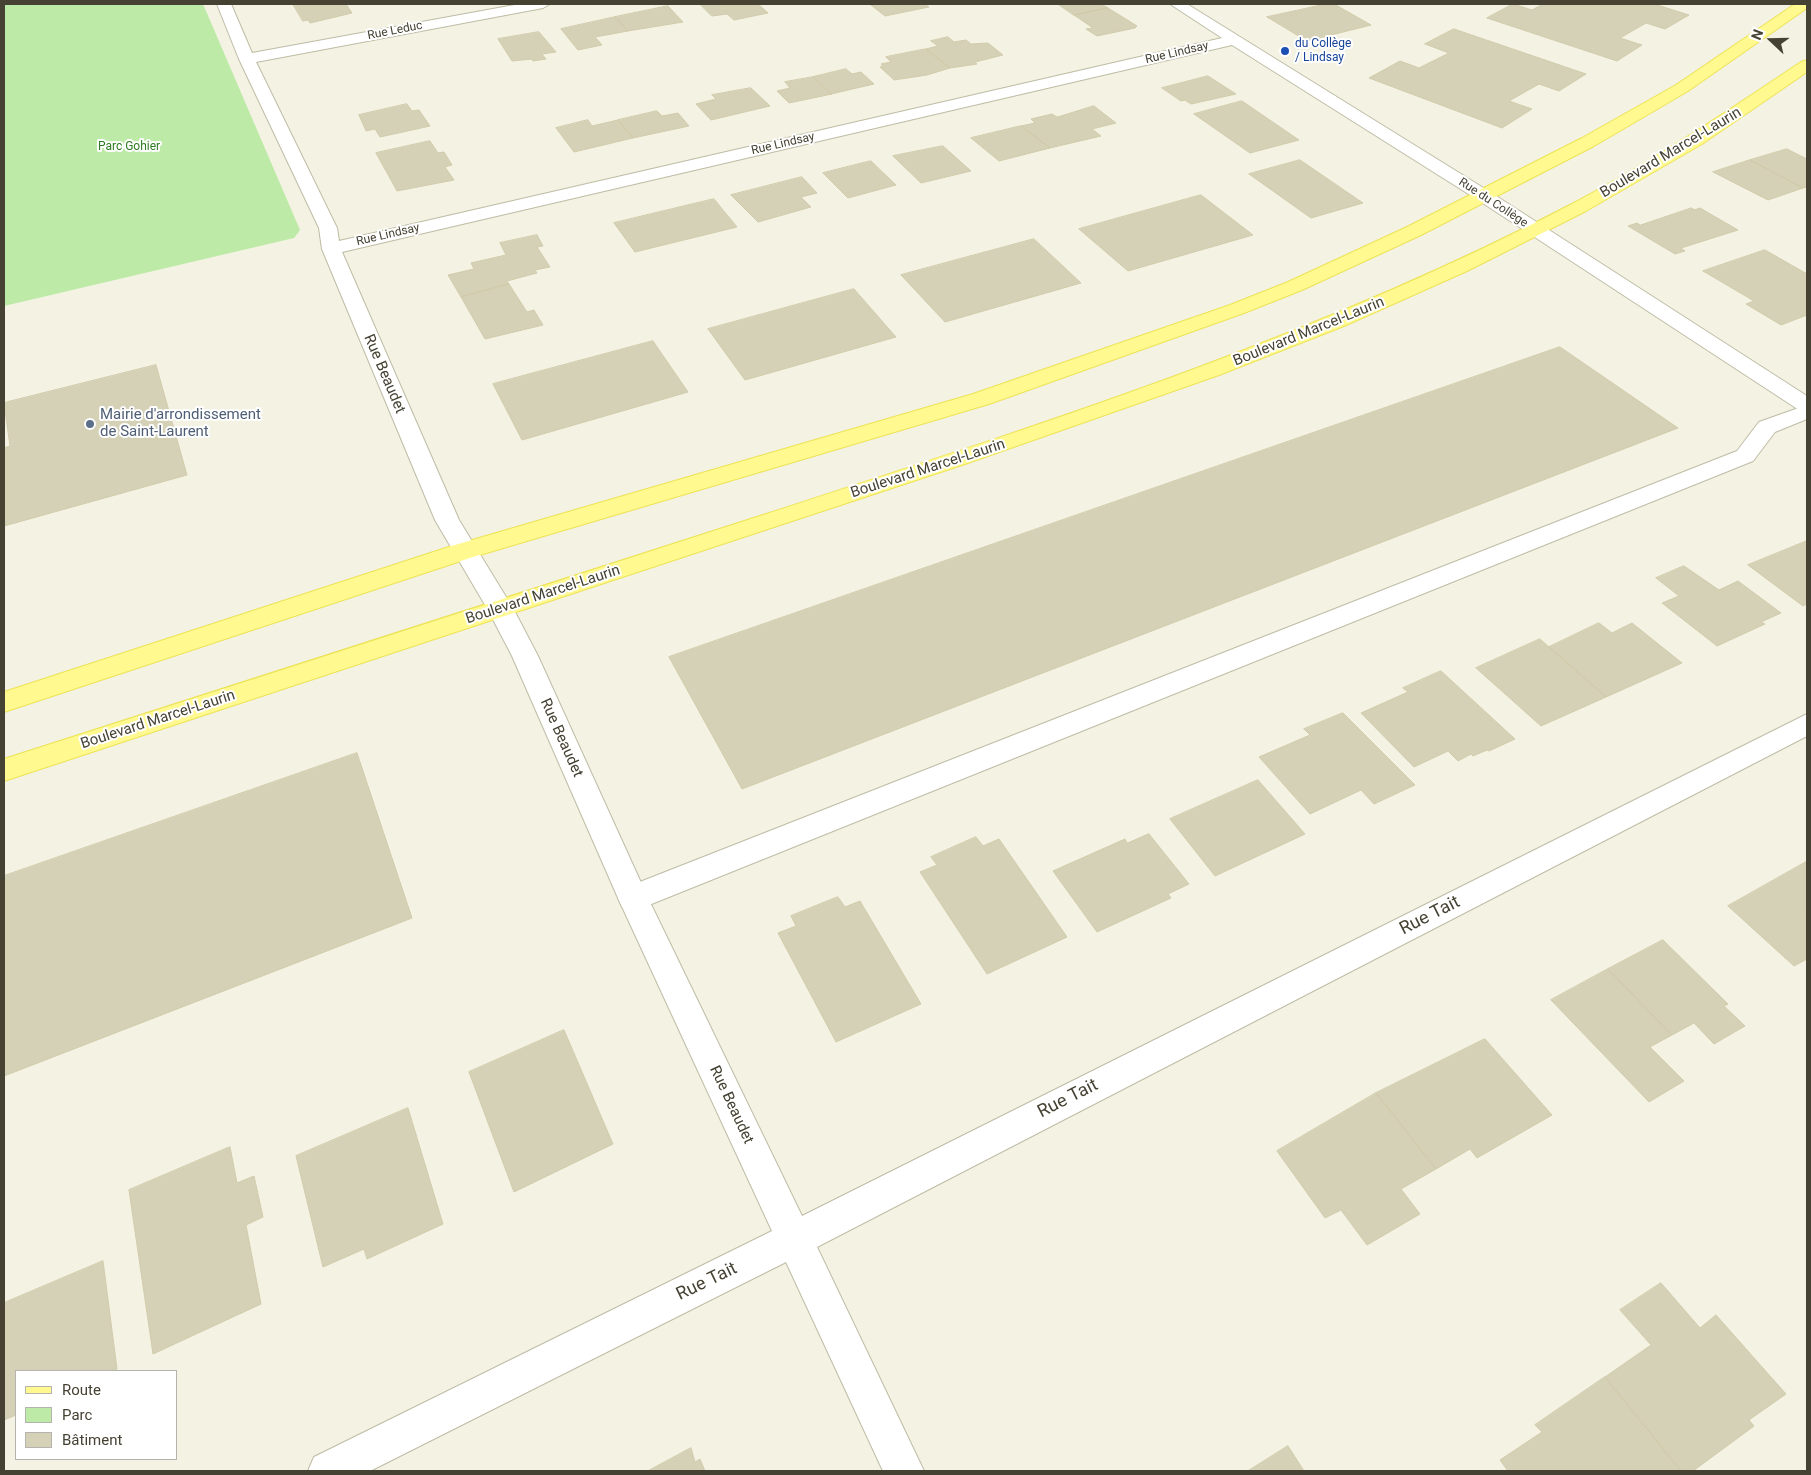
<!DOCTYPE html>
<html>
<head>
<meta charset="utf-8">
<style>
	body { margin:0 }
	#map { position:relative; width:1811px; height:1475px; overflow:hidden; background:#f3f2e3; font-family:Roboto,sans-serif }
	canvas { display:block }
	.frame { position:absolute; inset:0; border:5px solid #454233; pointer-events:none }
	.legend { position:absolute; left:15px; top:1370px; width:162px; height:90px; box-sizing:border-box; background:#fff; border:1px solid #b5b3ad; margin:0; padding:6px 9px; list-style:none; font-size:15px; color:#454233 }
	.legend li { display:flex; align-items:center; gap:10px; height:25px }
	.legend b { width:25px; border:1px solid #b5b3ad }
	.north { position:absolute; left:1746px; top:15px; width:50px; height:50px; -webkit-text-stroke:4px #fff; paint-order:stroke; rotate:291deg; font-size:14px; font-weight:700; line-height:20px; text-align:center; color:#454233 }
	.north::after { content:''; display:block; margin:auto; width:18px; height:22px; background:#454233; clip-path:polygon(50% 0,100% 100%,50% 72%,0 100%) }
</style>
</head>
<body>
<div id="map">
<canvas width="1811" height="1475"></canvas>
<div class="frame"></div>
<ul class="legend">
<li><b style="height:6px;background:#fff990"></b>Route</li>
<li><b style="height:14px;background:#bdeba7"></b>Parc</li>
<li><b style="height:14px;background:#d5d1b7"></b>Bâtiment</li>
</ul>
<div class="north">N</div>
</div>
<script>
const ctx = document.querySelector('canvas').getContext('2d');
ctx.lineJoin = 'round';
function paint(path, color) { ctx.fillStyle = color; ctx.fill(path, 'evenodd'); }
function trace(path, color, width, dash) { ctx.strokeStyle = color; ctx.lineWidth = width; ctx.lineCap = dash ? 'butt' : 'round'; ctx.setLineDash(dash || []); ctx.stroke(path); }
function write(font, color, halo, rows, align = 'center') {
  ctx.font = font + ' Roboto,sans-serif'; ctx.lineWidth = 4; ctx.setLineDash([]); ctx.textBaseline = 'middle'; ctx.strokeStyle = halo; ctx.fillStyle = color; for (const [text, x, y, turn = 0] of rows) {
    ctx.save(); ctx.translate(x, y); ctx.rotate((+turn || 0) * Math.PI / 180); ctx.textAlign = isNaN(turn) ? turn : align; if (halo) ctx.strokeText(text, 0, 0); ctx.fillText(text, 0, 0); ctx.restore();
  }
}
const green = new Path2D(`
	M4 4H203L300 230 294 238 4 306Z`);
const building = new Path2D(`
	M293 4H346L352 13 310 23 308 20 303 21Z
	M700 4H758L768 13 734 20 727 14 712 16Z
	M878 4H924L929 7 885 16 871 5Z
	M1058 4H1101L1108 8 1074 15Z
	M1326 4H1334L1371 25 1307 41 1267 17Z
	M1513 4 1532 10 1543 4H1654L1689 15 1665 29 1646 23 1620 38 1642 45 1617 61 1487 18Z
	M668 6 683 22 628 31 615 17Z
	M1108 8 1137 26 1135 28 1097 36 1086 29 1093 28 1074 15Z
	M615 17 628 31 595 37 602 45 578 50 561 29Z
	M1454 29 1586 74 1559 91 1539 84 1509 101 1532 109 1502 128 1369 78 1400 61 1419 68 1449 53 1425 44Z
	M539 32 556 52 542 54 546 59 533 61 532 59 512 61 498 39Z
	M948 37 954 42 966 40 971 44 988 43 1003 55 975 62 977 64 950 68 926 49 938 46 931 41Z
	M926 49 950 68 927 75 894 80 880 67 883 66 881 64 891 62 886 57Z
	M846 69 852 74 861 72 874 84 831 94 813 77Z
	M1208 76 1236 94 1191 104 1185 100 1181 101 1162 88Z
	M813 77 832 94 789 103 777 91 790 88 785 82Z
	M751 88 770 106 711 120 696 104 716 99 712 95Z
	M1242 101 1299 140 1250 153 1194 114Z
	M407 104 412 111 419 110 430 126 380 137 375 129 366 131 359 115Z
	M1094 106 1116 123 1092 129 1101 136 1050 148 1021 126 1035 123 1031 119 1052 114 1057 117Z
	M657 111 662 116 678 113 689 126 633 138 618 120Z
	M588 120 592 126 618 120 633 138 574 152 556 128Z
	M1021 126 1050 148 999 161 971 138Z
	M430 141 438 153 444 152 452 165 445 167 454 180 397 191 376 153Z
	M943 146 971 171 921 183 893 156Z
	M1787 149 1807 159V187L1803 188 1750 160Z
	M1300 160 1363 203 1311 218 1249 174Z
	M1750 160 1803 188 1768 200 1713 172Z
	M871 161 896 185 848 198 823 173Z
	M802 177 817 193 801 197 811 207 758 222 731 195Z
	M1201 195 1253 235 1128 271 1079 229Z
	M714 199 737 227 635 252 614 223Z
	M1692 208 1694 210 1700 208 1738 230 1681 248 1685 251 1675 254 1628 226 1637 223 1640 225Z
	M537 235 543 246 537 247 550 267 535 270 537 273 507 281 509 284 461 297 448 275 474 269 471 263 506 255 500 243Z
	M1034 239 1081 283 945 322 901 275Z
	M1765 250 1807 274V315L1781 325 1746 304 1754 301 1703 271Z
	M509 284 527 312 534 310 543 325 485 339 461 297Z
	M854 289 896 337 745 380 708 329Z
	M653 341 688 392 522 440 493 384Z
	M1560 347 1678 428 742 789 669 657Z
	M156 365 187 475 4 526V448L10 446 4 403Z
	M1807 541V604L1803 606 1748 565Z
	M1684 566 1719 590 1738 581 1781 613 1761 622 1765 624 1717 646 1662 603 1679 596 1656 578Z
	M1599 623 1612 633 1632 623 1682 663 1606 697 1549 647Z
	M1540 639 1549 647 1606 697 1541 726 1476 668Z
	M1441 671 1515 739 1489 751 1487 750 1473 756 1471 754 1458 761 1448 751 1414 767 1361 713 1408 692 1403 688Z
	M1343 713 1415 785 1374 804 1361 790 1310 814 1259 757 1310 735 1304 729Z
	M357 753 412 918 4 1076V876Z
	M1258 780 1305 834 1215 876 1170 819Z
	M1149 834 1189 884 1168 894 1171 898 1097 932 1053 871 1125 839 1127 843Z
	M976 837 983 846 999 839 1067 937 987 974 920 872 937 865 931 857Z
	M1806 862 1807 959 1794 966 1728 906Z
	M838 897 845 907 860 901 921 1004 836 1042 778 933 796 926 791 916Z
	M1663 940 1728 1004 1724 1006 1745 1026 1714 1044 1694 1023 1672 1035 1608 969Z
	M1608 969 1672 1035 1650 1047 1684 1081 1649 1102 1551 1000Z
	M564 1030 613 1144 514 1192 469 1072Z
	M1485 1039 1552 1115 1477 1158 1470 1149 1436 1169 1376 1093Z
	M1376 1093 1436 1169 1401 1189 1420 1214 1367 1245 1341 1210 1325 1218 1277 1151Z
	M408 1108 443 1224 367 1259 364 1249 323 1267 296 1156Z
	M230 1147 237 1183 254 1176 263 1217 246 1225 261 1304 153 1354 129 1190Z
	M103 1261 117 1369 112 1371H16V1415L4 1420V1303Z
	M1661 1283 1700 1328 1716 1315 1786 1394 1749 1420 1754 1426 1693 1471H1681L1605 1377 1651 1345 1620 1310Z
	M1605 1377 1681 1471H1508L1500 1460 1542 1432 1535 1425Z
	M1288 1446 1304 1471H1248Z
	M691 1448 695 1462 700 1459 705 1471H648Z`);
const lane = new Path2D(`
	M1807 405V419L1775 432 1753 461 644 907 633 911 622 907 618 898 622 889 1737 451 1759 422Z`);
const street = new Path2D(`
	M217 4H231L252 53 520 4H550L543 8 256 62 337 228 339 241 1222 38 1170 4H1187L1490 192 1807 396V411L1799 410 1478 200 1232 45 342 252 459 520 514 610 538 656 648 898 802 1216 1807 714V736L817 1247 924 1471H883L786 1262 370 1471H308L314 1457 772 1231 618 898 512 656 488 610 435 520 322 249 319 228 239 59Z`);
const primary = new Path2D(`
	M1795 4H1807V8L1688 91 1594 146 1421 235 1302 290 1244 313 989 404 473 557 4 712V692L455 545 973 394 1230 305 1288 282 1407 227 1582 138 1676 85Z
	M1807 60V72L1702 144 1586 211 1467 271 1344 326 1219 375 965 464 4 781V759C257 678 510 597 763 515 1037 426 1313 339 1570 205 1651 163 1726 112 1801 62Z`);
const markers = [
	[1285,51,5,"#1a4fb4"],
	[90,424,5,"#5c6f8a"]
];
const farStreetnames = [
	["Rue Leduc",395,31,-11],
	["Rue Lindsay",1177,53,-13],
	["Rue Lindsay",783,144,-13],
	["Rue du Collège",1493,203,33],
	["Rue Lindsay",388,235,-13]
];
const farTransitnames = [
	["du Collège",1295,44],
	["/ Lindsay",1295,58]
];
const farParknames = [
	["Parc Gohier",129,147]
];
const streetNames = [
	["Boulevard Marcel-Laurin",1671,153,-31],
	["Boulevard Marcel-Laurin",1309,332,-22],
	["Rue Beaudet",384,374,67],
	["Boulevard Marcel-Laurin",928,469,-18],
	["Boulevard Marcel-Laurin",543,595,-18],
	["Boulevard Marcel-Laurin",158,720,-18],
	["Rue Beaudet",561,738,66],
	["Rue Beaudet",731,1105,65]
];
const serviceNames = [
	["Mairie d'arrondissement",100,415],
	["de Saint-Laurent",100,432]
];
const nearStreetnames = [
	["Rue Tait",1430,916,-27],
	["Rue Tait",1068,1099,-27],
	["Rue Tait",707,1282,-26]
];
paint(green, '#bdeba7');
paint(building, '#d5d1b7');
trace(building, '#d1cbaa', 1);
trace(lane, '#bfbca5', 2);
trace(street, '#bfbca5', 2);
trace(primary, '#ede356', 2);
paint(lane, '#fff');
paint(street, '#fff');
paint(primary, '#fff990');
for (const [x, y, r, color] of markers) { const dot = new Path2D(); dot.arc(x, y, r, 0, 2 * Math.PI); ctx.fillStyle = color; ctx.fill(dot); trace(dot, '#fff', 2); }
write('12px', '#454233', '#fff', farStreetnames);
write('12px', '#164399', '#fff', farTransitnames, 'left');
write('12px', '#2f7b21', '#fff', farParknames);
write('15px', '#454233', '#fff', streetNames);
write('15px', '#4e5e75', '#fff', serviceNames, 'left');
write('18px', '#454233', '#fff', nearStreetnames);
</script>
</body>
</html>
